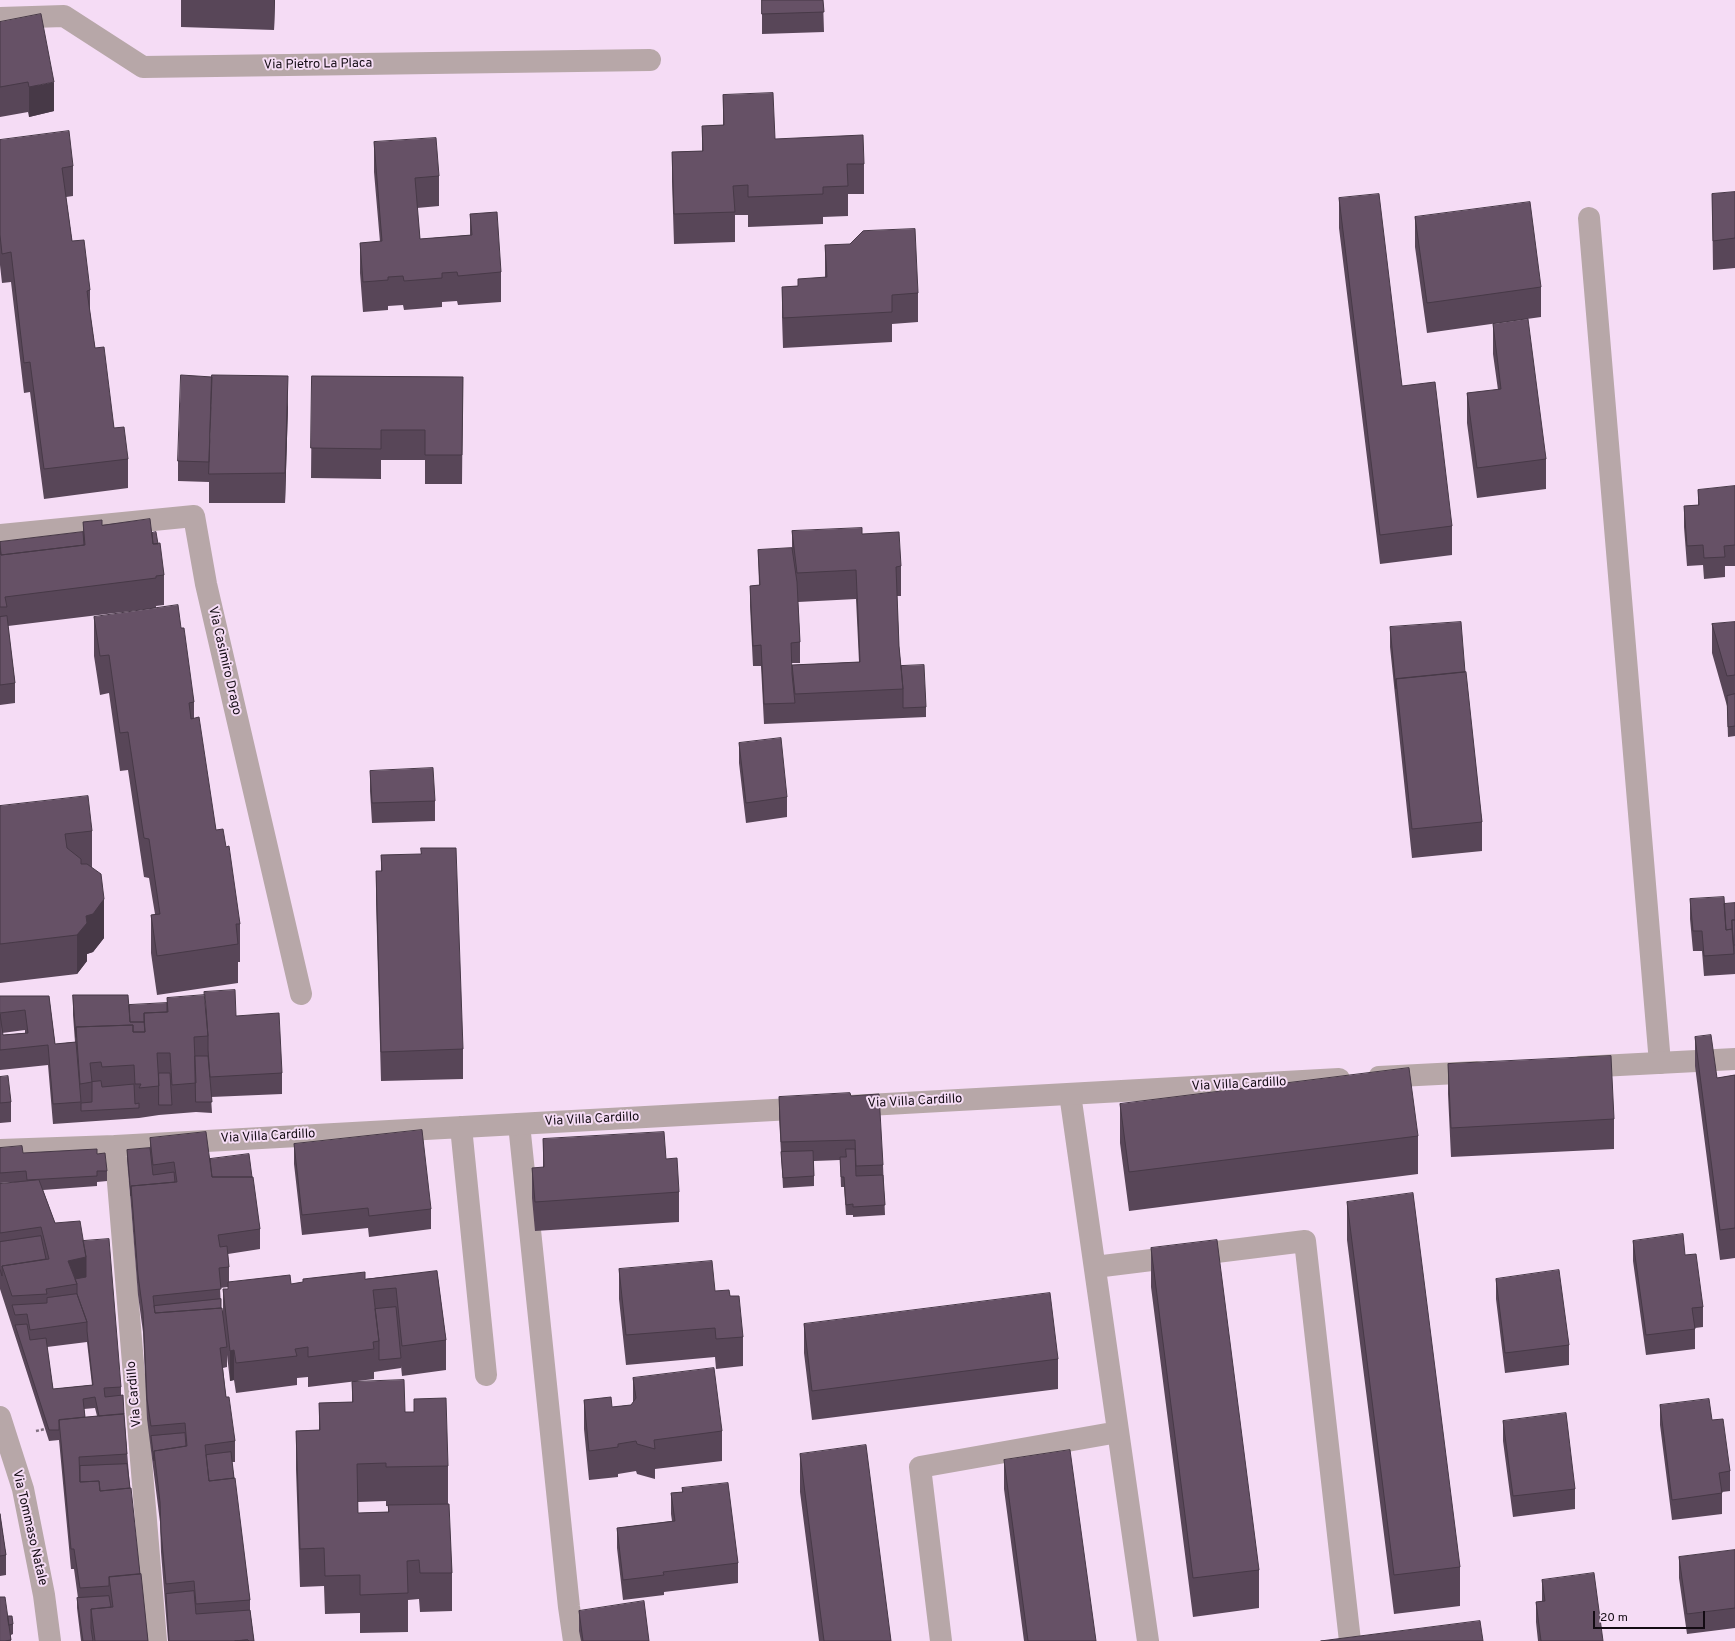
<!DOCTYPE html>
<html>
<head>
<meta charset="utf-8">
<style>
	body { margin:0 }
	#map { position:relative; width:1735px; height:1641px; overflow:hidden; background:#f5dcf5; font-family:Overpass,sans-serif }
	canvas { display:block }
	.scale { position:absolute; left:1593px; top:1611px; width:112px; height:18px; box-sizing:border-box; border:2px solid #130b13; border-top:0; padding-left:5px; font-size:12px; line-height:14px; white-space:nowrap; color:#130b13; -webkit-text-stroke:3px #f5dcf5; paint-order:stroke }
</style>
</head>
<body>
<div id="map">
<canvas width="1735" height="1641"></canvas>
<div class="scale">20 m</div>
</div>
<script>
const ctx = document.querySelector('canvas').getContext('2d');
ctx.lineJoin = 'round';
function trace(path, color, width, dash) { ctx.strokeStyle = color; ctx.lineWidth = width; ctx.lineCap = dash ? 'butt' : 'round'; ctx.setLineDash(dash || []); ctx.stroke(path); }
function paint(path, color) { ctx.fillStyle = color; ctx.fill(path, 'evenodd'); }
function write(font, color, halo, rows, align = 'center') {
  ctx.font = font + ' Overpass,sans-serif'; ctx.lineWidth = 4; ctx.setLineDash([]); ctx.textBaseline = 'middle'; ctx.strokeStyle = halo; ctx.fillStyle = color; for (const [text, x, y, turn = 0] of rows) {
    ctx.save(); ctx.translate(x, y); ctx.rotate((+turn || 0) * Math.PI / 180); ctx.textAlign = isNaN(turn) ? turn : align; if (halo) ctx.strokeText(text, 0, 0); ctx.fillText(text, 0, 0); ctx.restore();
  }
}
const path = new Path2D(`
	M36 1431 45 1429`);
const service = new Path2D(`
	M1589 218 1660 1063
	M1070 1094 1148 1641
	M519 1124 569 1607 574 1641
	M1095 1267 1305 1241 1350 1641
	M941 1641 920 1467 1118 1432`);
const minor = new Path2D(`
	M0 18 64 16 143 67 650 60
	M0 535 194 516 206 584 301 994
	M1581 1067 1735 1059
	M1379 1077 1477 1072
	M850 1106 1339 1079
	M461 1127 486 1375
	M115 1146 156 1641
	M0 1150 115 1146 810 1108`);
const tertiary = new Path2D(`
	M0 1417 23 1489 44 1595 50 1641`);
const wall = new Path2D(`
	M181 0H275L274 30 181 27Z
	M762 0H823L824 32 762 34Z
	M0 22 54 111 29 117 28 112 0 117Z
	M723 95 775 139 864 164V194H848V216L823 217V224L748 227V215H735V242L674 244 672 181V152L702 151V126L723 125Z
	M0 140 73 166V196L66 197 72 241 90 290V312L95 348 114 428 128 459V488L44 499 30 392 24 393 11 282 2 283 0 265Z
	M374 142 439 176V206L417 208 420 239 470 235V214L501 272V302L458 305 457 301 442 302V307L404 310 403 305 388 306V310L363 312 360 273V243L380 242 374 172Z
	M1735 192V268L1713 270 1712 194Z
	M1339 198 1402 386 1452 526V555L1380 564 1339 228Z
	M1415 217 1541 287V317L1427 333 1415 247Z
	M825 245 918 293V322L892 324V342L783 348 782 317V287L798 286 825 277Z
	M1493 324 1546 459V489L1477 498 1467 423V393L1498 390 1493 354Z
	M312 376 463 377 462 484H425V460H381V479L311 478Z
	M288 406 285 503H209V482L178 481V461Z
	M1735 486V566H1725V577L1704 579 1703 565 1687 566 1684 527V506L1698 505V490Z
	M83 522 152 533 158 544 164 575V605L156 606V608L8 626 15 683V703L0 705V542L83 532Z
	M792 531 862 534 901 566V596H897L899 646 901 666 926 707V717L764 724 761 666H753L750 606V586L759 585 758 550 792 548ZM856 599 859 662 792 665V674L791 663H800V642L798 602Z
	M94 617 181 628 194 702V718L216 830 240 924V962H238V983L157 995 151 953V915L155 914 149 878 144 877 128 770 120 771 109 693 100 695 94 656Z
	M1735 622V736L1728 737 1727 706 1712 653V624Z
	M1390 627 1465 672 1482 822V851L1412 858 1390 647Z
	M739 743 787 797V817L746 823 739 763Z
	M370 771 435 801V821L372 823 370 791Z
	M0 806 92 831V868L104 938 93 952 87 954V961L77 974 0 983Z
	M381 855 463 1049V1079L381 1081 376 901V871H381Z
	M1690 899 1724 904 1735 903V974L1704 976 1702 951H1693L1690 919Z
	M73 995 129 1005 167 1011V998L236 1016 282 1073V1094L211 1097 212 1113 196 1112 159 1115 139 1118 53 1124 48 1065 0 1070V996H49L55 1044 75 1042 73 1015ZM25 1030V1033L3 1035 2 1033Z
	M1695 1037 1717 1078 1735 1075V1258L1720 1260 1695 1066Z
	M1448 1064 1614 1119V1149L1451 1157 1448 1094Z
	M0 1077 11 1102V1122L0 1123Z
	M851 1096 883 1165 885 1215 853 1217V1215H846L844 1187H841L840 1160 814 1161V1186L783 1188 779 1117V1097Z
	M1120 1104 1418 1136V1174L1129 1211 1120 1143Z
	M150 1138 210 1159 252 1177 260 1229V1249L228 1254 229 1267V1282L291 1284 365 1279 437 1271 446 1340V1370L402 1376 401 1366V1368L374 1372V1379L308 1387V1377L297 1378V1385L236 1393 234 1380 230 1381 227 1355V1367L223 1368 226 1397 235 1441V1462H232L250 1600V1610L254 1641H168L161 1552 160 1522 147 1419 143 1332 138 1295 131 1206 127 1160V1150L150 1148ZM228 1287V1289H223V1312L221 1308 220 1288Z
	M543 1139 666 1159 679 1192V1222L535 1231 532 1198V1168H543Z
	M294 1144 431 1209V1229L369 1237 368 1228 302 1235 294 1164Z
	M0 1148 23 1153 97 1154 107 1171V1181L97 1182V1186L43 1190 55 1223 83 1241 121 1387V1395L124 1414 130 1488 140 1574 148 1641H81L77 1608V1598H78L74 1569H71L59 1440 49 1441 0 1289V1184L15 1182 0 1183ZM87 1342 92 1385 53 1389 47 1347ZM95 1408 97 1416 85 1417 84 1409Z
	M1347 1202 1460 1567V1606L1394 1614 1347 1240Z
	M1633 1241 1685 1255 1703 1307V1327L1695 1328V1349L1646 1355 1633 1261Z
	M1151 1248 1259 1570V1608L1193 1617 1151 1287Z
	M619 1269 715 1291 730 1296 743 1337V1366L716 1369 715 1357 626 1365 619 1299Z
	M1496 1279 1569 1345V1365L1505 1373 1496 1299Z
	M804 1324 1058 1359V1389L812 1420 804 1353Z
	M633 1378 722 1431V1461L655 1469V1479L637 1474 636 1471 618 1474V1477L589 1480 584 1429V1400L612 1407 631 1405 633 1403Z
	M352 1382 405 1412H414V1399L448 1466V1504L452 1573V1611L420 1612 419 1599 408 1600V1632L360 1633V1613L325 1614 324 1586 300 1587 296 1469V1431L319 1430V1403L352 1402ZM386 1501V1506H388V1512L358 1513V1502Z
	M1660 1405 1712 1420 1730 1471V1491L1722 1492V1514L1672 1520 1660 1425Z
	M1503 1421 1575 1489V1509L1513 1517 1503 1441Z
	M800 1454 891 1641H819L800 1492Z
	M1004 1460 1096 1641H1024L1004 1489Z
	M682 1488 738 1563V1583L664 1592V1595L623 1600 617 1548V1528L672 1521 671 1514V1493L682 1492Z
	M0 1514 6 1555V1575L0 1576Z
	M1735 1550V1628L1687 1634 1679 1578V1557Z
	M1542 1580 1603 1641H1538L1536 1622V1602L1542 1601Z
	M579 1611 649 1641H581L579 1631Z
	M8 1616 13 1624V1634L11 1635V1641H0Z`);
const shadedWall = new Path2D(`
	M274 0H275L274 30Z
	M54 82V111L29 117V87Z
	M288 376V406L285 503V473Z
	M104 899V938L93 952 87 954V961L77 974V935L86 916Z
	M86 1257V1287L77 1284 68 1261Z
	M234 1350V1380L230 1381V1351Z`);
const building = new Path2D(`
	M762 0H823L824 12 762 14Z
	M41 14 54 82 29 87 28 82 0 87V22Z
	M773 93 775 139 863 135 864 164H847L848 186 823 187V194L748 197V185L733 186 735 212 674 214 672 152 703 151 702 126 724 125 723 95Z
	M69 131 73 166 62 168 72 241 84 240 90 290 87 291 95 348 104 347 114 428 124 427 128 459 44 469 30 362 24 363 11 252 2 254 0 235V140Z
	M436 138 439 176 415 178 420 239 472 235 470 214 497 212 501 272 458 276 457 272 442 273V278L404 281 403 276 388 277V280L363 282 360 243 382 241 374 142Z
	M1735 192V238L1713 241 1712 194Z
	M1379 194 1402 386 1435 382 1452 526 1380 535 1339 198Z
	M1530 202 1541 287 1427 303 1415 217Z
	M915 229 918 293 892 295V312L783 318 782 287 798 286V279L827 277 825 245 850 244 863 231Z
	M1528 319 1546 459 1477 468 1467 393 1501 389 1493 324Z
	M181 375 212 377 209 462 178 461Z
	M212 375 288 376 285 473 209 474Z
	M312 376 463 377 462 455H425V430H381V449L311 448Z
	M1735 486V545L1724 546 1725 557 1704 558 1703 545 1687 546 1684 506 1699 505 1698 490Z
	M150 519 153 544 160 543 164 575 156 576V578L5 597 7 607H0V548L1 555 85 545 83 522 102 520V525Z
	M862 528V534L899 532 901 566 896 567 899 646 903 689 795 694 792 665 860 662 856 570 797 573 792 531Z
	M83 532 84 545 1 555 0 542Z
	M156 532 158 544H153L152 533Z
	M792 548 797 582 800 642 791 643 792 674 795 703 764 704 761 645 753 646 750 586 760 585 758 550Z
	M178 605 181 628H184L194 702 189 703 191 719 199 717 216 830 223 829 226 847 229 846 240 924H236L238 944 157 956 151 915 160 914 149 839 144 838 128 732 120 733 109 655 100 656 94 617Z
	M7 616 15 683 0 685V617Z
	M1461 622 1465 672 1396 679V689L1390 627Z
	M1735 622V675L1727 676 1712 624Z
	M924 665 926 707 903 708V689L901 666Z
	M1466 672 1482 822 1412 829 1396 679Z
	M1735 694V726L1728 727 1727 696Z
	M781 738 787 797 746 803 739 743Z
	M433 768 435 801 372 803 370 771Z
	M88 796 92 831 65 834 67 848 81 859V864H87L101 874 104 899 93 914 86 916 87 923 77 935 0 944V806Z
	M421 848H456L463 1049 381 1052 376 871H382L381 855 421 854Z
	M1724 897 1726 930 1732 929 1734 954 1704 956 1702 931H1693L1690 899Z
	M1735 903V920H1732V929L1726 930 1724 904Z
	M1732 920H1735V945H1734Z
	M235 990 236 1016 279 1013 282 1073 210 1077 208 1050V1036L204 992Z
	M73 995H128L130 1022H144L145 1032H133V1025L76 1027V1037Z
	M205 995 208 1036 194 1037 196 1083 172 1085 170 1053H157L159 1086 139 1088 141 1084H135L134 1065 102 1067 101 1062 90 1063 92 1082 80 1084 76 1027 133 1025V1032H145L144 1013 168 1012 167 998Z
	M0 996H49L55 1044 76 1042 81 1102 53 1104 48 1045 0 1050V1014L3 1035 28 1033 25 1010 0 1013Z
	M167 1003V1012L144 1013V1022H130L129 1005Z
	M1711 1035 1717 1078 1735 1075V1228L1720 1230 1695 1037Z
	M195 1056H208L212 1102H196Z
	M1611 1056 1614 1119 1451 1128 1448 1064Z
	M1409 1068 1418 1136 1129 1172 1120 1104Z
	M159 1073H170L172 1105H159Z
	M8 1076 11 1102 0 1103V1077Z
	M101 1081 102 1087 134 1084 135 1104 139 1103V1108L81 1111V1103L92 1102V1082Z
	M850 1093 851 1096 879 1094 883 1165 856 1166 855 1140 781 1142 779 1097Z
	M422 1130 431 1209 369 1216 368 1208 302 1215 294 1144Z
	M206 1132 212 1177H253L260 1229 218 1235 220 1247 227 1246 229 1267 219 1268 221 1289 153 1296 155 1313 222 1308 227 1347 220 1348 226 1397H229L235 1441 205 1445 209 1481 235 1478 250 1600 196 1604 194 1581 166 1584 161 1532 160 1502 154 1451 187 1446 185 1423 151 1426 147 1399 143 1312 138 1275 131 1186 177 1182 174 1162 153 1165 150 1138Z
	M664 1132 666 1159 677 1158 679 1192 535 1202 532 1168 544 1167 543 1139Z
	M22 1146 23 1153 97 1149V1154L105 1153 107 1171H97V1176L27 1180 26 1171 0 1173V1148Z
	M150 1148 153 1175 174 1172 175 1182 131 1186V1196L127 1150Z
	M846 1149H855L856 1176 883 1175 885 1205 853 1207V1204L846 1205 844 1177H841L840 1157H846Z
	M813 1151 814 1176 783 1178 781 1152Z
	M249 1154 252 1177H212L210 1159Z
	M39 1180 55 1223 80 1221 86 1257 68 1261 77 1284 46 1289 47 1294 12 1296 2 1266 49 1259 41 1227 0 1233V1184Z
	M1413 1193 1460 1567 1394 1575 1347 1202Z
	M1683 1234 1685 1255 1696 1254 1703 1307 1692 1308 1695 1329 1646 1335 1633 1241Z
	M41 1236 46 1259 2 1266V1276L0 1269V1242Z
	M109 1239 121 1387 104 1388 105 1397 123 1395 124 1414 99 1416 95 1397 83 1399 85 1417 59 1420V1430H49L15 1325 27 1324 30 1340 46 1338 53 1389 93 1385 87 1331V1322L77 1294V1284L75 1279 86 1277V1257L83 1241Z
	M1217 1240 1259 1570 1193 1578 1151 1248Z
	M712 1261 715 1291 729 1290 730 1296H739L743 1337 716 1339 715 1328 626 1335 619 1269Z
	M1559 1270 1569 1345 1505 1353 1496 1279Z
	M437 1271 446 1340 402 1346 396 1288 373 1290 379 1341 373 1342 374 1349 308 1357V1347L295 1349 297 1356 236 1363 234 1350 230 1351 223 1289H228V1282L290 1275 291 1284 303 1282V1279L365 1272V1279Z
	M1050 1293 1058 1359 812 1391 804 1324Z
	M77 1294 87 1322 30 1330 27 1314 15 1315 12 1305 47 1303V1298Z
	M221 1299V1308L155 1313 154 1306Z
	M396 1307 401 1358 379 1360V1341L375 1309Z
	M714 1368 722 1431 654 1440 655 1449 637 1444 636 1441 618 1444V1447L589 1451 584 1400 611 1397 612 1407 631 1405 636 1398 633 1378Z
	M404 1380 405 1412H414V1399L446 1398 448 1466 386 1467V1463L357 1464 358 1513 389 1512 388 1505 449 1504 452 1573H420L419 1560 407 1561 408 1593 360 1595V1575L325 1576 324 1548 300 1549 296 1431 320 1430 319 1403 353 1402 352 1382Z
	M1709 1399 1712 1420 1723 1419 1730 1471 1719 1473 1722 1493 1672 1500 1660 1405Z
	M1566 1413 1575 1489 1513 1496 1503 1421Z
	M124 1414 127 1454 79 1457 80 1482 99 1481 100 1491 131 1488 140 1574 109 1577V1586L80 1588 74 1549H71L59 1420Z
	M185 1433 186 1446 154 1451V1461L151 1436Z
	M866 1445 891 1641H824L800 1454Z
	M1070 1450 1096 1641H1028L1004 1460Z
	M231 1452 234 1478 209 1481 206 1455Z
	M127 1464 130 1488 100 1491 99 1481 80 1482V1466Z
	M728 1483 738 1563 663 1572 664 1575 623 1580 617 1528 675 1521 671 1493 683 1492 682 1488Z
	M0 1514 6 1555 0 1556Z
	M1735 1550V1608L1687 1614 1679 1557Z
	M1594 1573 1603 1641H1541L1536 1602 1545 1601 1542 1580Z
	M141 1574 148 1641H95L91 1609 113 1607 109 1577Z
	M194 1591 196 1614 250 1610 254 1641H249L248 1640 235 1641H169L166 1594Z
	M109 1596 111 1607 91 1609V1628L93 1641H83L77 1598Z
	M0 1597H5L11 1640 5 1641H0Z
	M644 1601 649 1641H583L579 1611Z
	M8 1616H12L13 1624 9 1625Z
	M1480 1621 1483 1641H1321Z
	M248 1640 249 1641H235Z`);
const streetNames = [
	["Via Pietro La Placa",318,65,-1],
	["Via Casimiro Drago",224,661,77],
	["Via Villa Cardillo",1239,1085,-3],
	["Via Villa Cardillo",915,1102,-3],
	["Via Villa Cardillo",592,1120,-3],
	["Via Villa Cardillo",268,1137,-3],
	["Via Cardillo",135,1394,-95],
	["Via Tommaso Natale",29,1528,77]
];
trace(path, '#807080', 2.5, [3, 2]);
trace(service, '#b7a7a8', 22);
trace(minor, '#b7a7a8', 22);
trace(tertiary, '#b7a7a8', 22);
paint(wall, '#584658');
paint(shadedWall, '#473947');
paint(building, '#665166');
trace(building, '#473947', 1);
write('13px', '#130b13', '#f5dcf5', streetNames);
</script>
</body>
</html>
